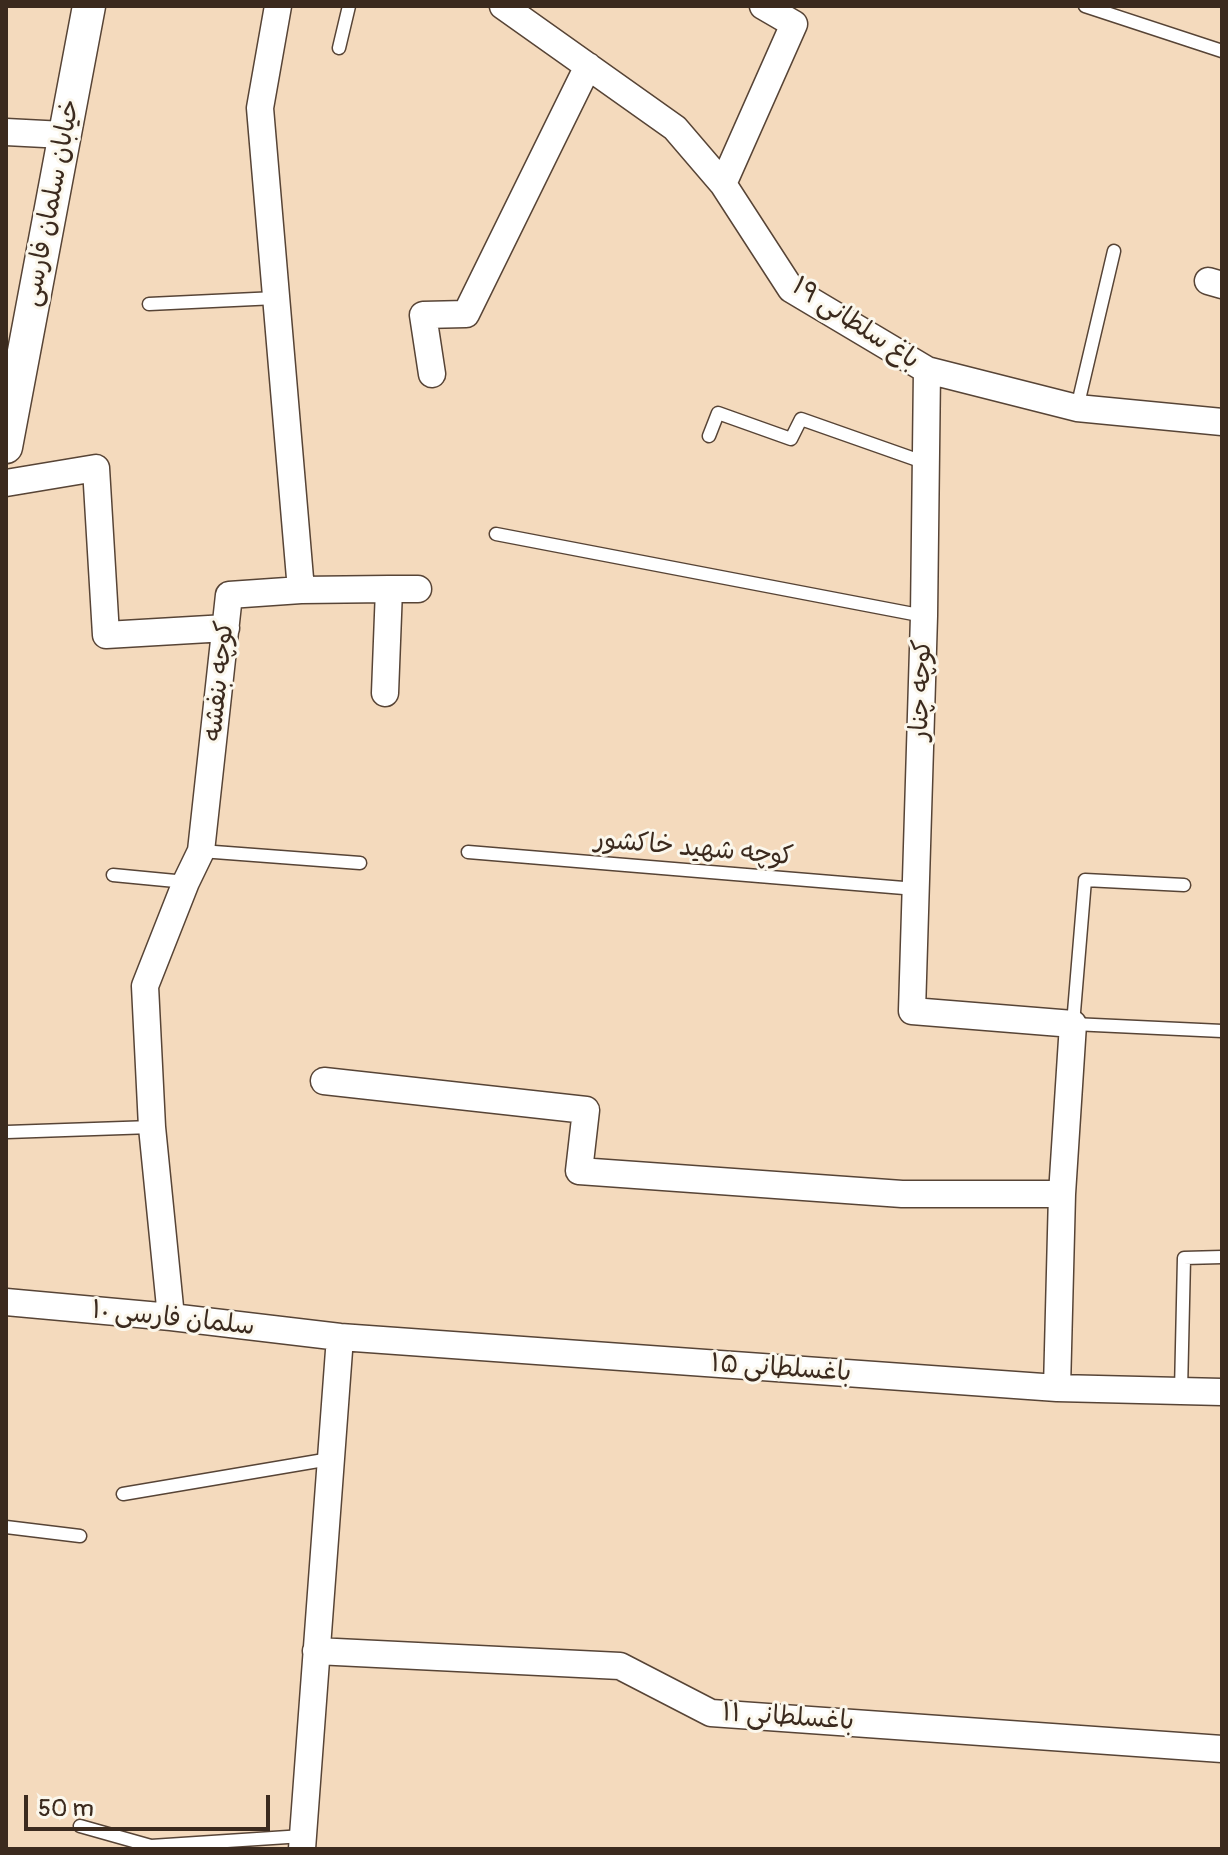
<!DOCTYPE html>
<html>
<head>
<meta charset="utf-8">
<style>
	body { margin:0 }
	#map { position:relative; width:1228px; height:1855px; overflow:hidden; background:#f4dabd; font-family:Pangolin,sans-serif }
	canvas { display:block }
	.frame { position:absolute; inset:0; border:8px solid #3b2a1e; pointer-events:none }
	.scale { position:absolute; left:24px; top:1795px; width:246px; height:36px; box-sizing:border-box; border:4px solid #3b2a1e; border-top:0; padding-left:10px; font-size:24px; line-height:28px; white-space:nowrap; color:#3b2a1e; -webkit-text-stroke:6px #fbf7ec; paint-order:stroke }
</style>
</head>
<body>
<div id="map">
<canvas width="1228" height="1855"></canvas>
<div class="frame"></div>
<div class="scale">50 m</div>
</div>
<script>
const ctx = document.querySelector('canvas').getContext('2d');
ctx.lineJoin = 'round';
function trace(path, color, width, dash) { ctx.strokeStyle = color; ctx.lineWidth = width; ctx.lineCap = dash ? 'butt' : 'round'; ctx.setLineDash(dash || []); ctx.stroke(path); }
function write(font, color, halo, rows, align = 'center') {
  ctx.font = font + ' Pangolin,"Playpen Sans Arabic",sans-serif'; ctx.lineWidth = 6; ctx.setLineDash([]); ctx.textBaseline = 'middle'; ctx.strokeStyle = halo; ctx.fillStyle = color; for (const [text, x, y, turn = 0] of rows) {
    ctx.save(); ctx.translate(x, y); ctx.rotate((+turn || 0) * Math.PI / 180); ctx.textAlign = isNaN(turn) ? turn : align; if (halo) ctx.strokeText(text, 0, 0); ctx.fillText(text, 0, 0); ctx.restore();
  }
}
const service = new Path2D(`
	M1085 6 1222 51
	M339 48 349 6
	M149 304 276 298
	M1077 408 1114 251
	M709 436 718 413 791 439 801 419 926 463
	M496 534 924 616
	M201 851 360 863
	M468 852 916 889
	M113 875 186 882
	M1184 885 1085 880 1073 1024 1222 1031
	M7 1132 152 1127
	M1181 1391 1184 1258 1222 1257
	M123 1494 330 1459
	M6 1527 80 1536
	M80 1826 151 1846 303 1836`);
const minor = new Path2D(`
	M503 6 675 128 723 184 791 289 927 370 1077 408 1222 422
	M6 132 64 135
	M723 184 794 24 763 6
	M1208 281 1222 285
	M927 370 924 616 912 1011 1073 1024 1062 1194 1057 1388
	M432 374 423 315 466 314 588 66
	M6 483 96 468 106 635 226 628
	M389 589H418
	M301 590 389 589 385 693
	M324 1081 586 1110 579 1171 902 1194H1062
	M6 1302 171 1317 340 1337 1057 1388 1222 1392
	M171 1317 152 1127 145 986 186 882 201 851 229 595 301 590 260 108 278 6
	M316 1651 620 1666 711 1713 1222 1749
	M302 1849 340 1337`);
const tertiary = new Path2D(`
	M6 447 89 6`);
const streetNames = [
	["خیابان سلمان فارسی",52,203,-79],
	["باغ سلطانی ۱۹",855,324,33],
	["کوچه بنفشه",220,681,-84],
	["کوچه چنار",922,690,-88],
	["کوچه شهید خاکشور",694,849,5],
	["سلمان فارسی ۱۰",173,1319,6],
	["باغسلطانی ۱۵",781,1369,4],
	["باغسلطانی ۱۱",788,1718,4]
];
trace(service, '#574436', 15);
trace(minor, '#574436', 29);
trace(tertiary, '#574436', 35);
trace(service, '#fff', 12);
trace(minor, '#fff', 26);
trace(tertiary, '#fff', 32);
write('26px', '#3b2a1e', '#fbf7ec', streetNames);
</script>
</body>
</html>
